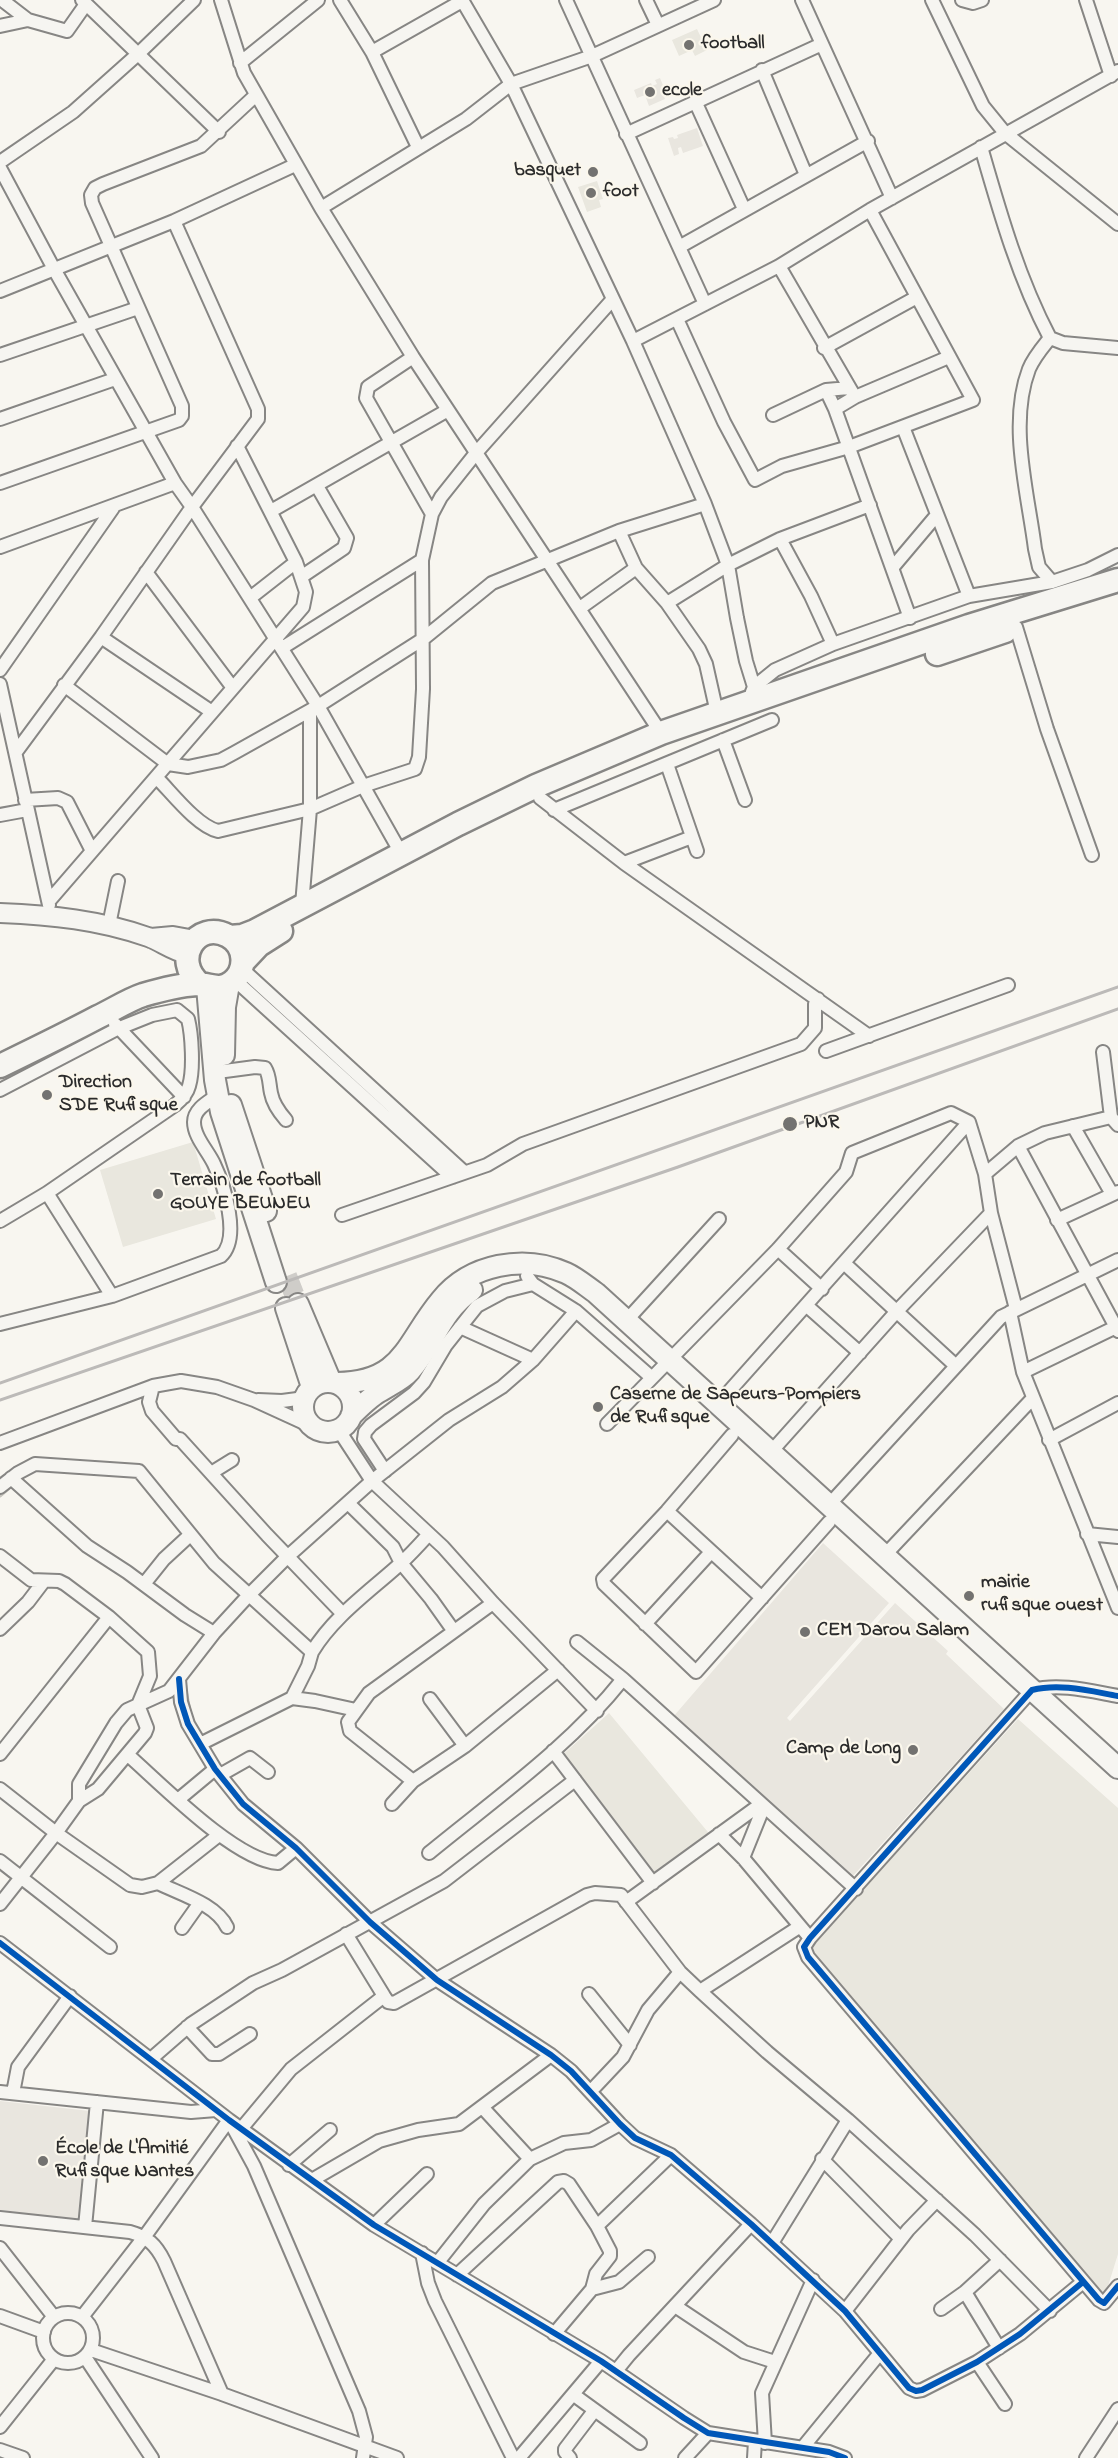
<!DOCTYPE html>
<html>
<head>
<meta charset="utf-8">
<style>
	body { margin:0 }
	canvas { display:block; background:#f8f6f0 }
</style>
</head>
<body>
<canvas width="1118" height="2458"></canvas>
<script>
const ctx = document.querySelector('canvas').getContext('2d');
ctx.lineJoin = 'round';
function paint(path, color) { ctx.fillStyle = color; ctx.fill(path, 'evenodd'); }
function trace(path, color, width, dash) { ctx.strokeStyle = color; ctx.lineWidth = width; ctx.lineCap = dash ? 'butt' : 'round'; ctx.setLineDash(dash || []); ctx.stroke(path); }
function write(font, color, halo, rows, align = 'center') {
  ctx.font = font + ' "Indie Flower",sans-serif'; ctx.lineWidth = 4.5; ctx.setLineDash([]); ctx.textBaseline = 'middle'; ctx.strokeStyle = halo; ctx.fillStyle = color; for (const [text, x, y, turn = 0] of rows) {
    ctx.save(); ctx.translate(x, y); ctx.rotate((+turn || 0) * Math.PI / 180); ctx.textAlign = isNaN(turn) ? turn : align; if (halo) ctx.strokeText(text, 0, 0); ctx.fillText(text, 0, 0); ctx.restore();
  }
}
const built = new Path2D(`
	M660 78 667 95 664 96 665 99 649 106 645 95 637 98 634 90 651 83 652 86 657 84 655 80Z
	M697 128 703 146 683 153 681 147 678 148 679 154 674 156 668 138 673 137 674 139 678 138 677 135Z
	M823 1543 889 1603 787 1718 790 1721 895 1603 948 1651 946 1654 1004 1709 852 1877 673 1717Z
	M0 2101 90 2111 80 2221 0 2210Z`);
const green = new Path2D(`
	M697 29 707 50 695 56 692 50 679 56 672 40Z
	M597 181 603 199 599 200 601 207 587 212 578 187Z
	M193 1142 216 1219 123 1247 100 1170Z
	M609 1713 712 1837 653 1882 558 1759Z
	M1018 1719 1118 1808V2254L1104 2299 808 1950Z`);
const stream = new Path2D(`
	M0 1496 13 1485
	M186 1690 191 1716
	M206 1748 237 1732`);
const primaryTunnel = new Path2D(`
	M287 1276 298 1304`);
const street = new Path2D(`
	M2 0 28 20 67 31 86 4
	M82 0 219 132
	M221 0 244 73 321 208 413 357 661 733
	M340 0 372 52 418 147
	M462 0 511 84 633 341 705 504 728 565 737 618 746 661 754 687
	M566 0 705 304
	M646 0 658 25
	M802 0 892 198
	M932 0 983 106 1005 133 1118 224
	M962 0 973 3 982 0
	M1086 0 1111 76
	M0 26 28 20
	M372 52 462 1
	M240 63 318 0
	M762 70 806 175
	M695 101 744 209
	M626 134 822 44
	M981 147C1000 213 1018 277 1050 338L1063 343 1118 348
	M0 162 73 112 138 54 194 0
	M0 168 54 269 175 483 192 507 318 706 401 853
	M321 208 466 119 511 84 592 56 714 0
	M679 247 868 141
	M779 266 855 397
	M0 291 174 221 295 165
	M677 319 724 422 755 480 782 466 849 447 973 400 870 210
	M1050 338C1042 348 1034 357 1029 369 1008 424 1028 493 1035 549L1039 567 1052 582
	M633 341 779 266 870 210 1118 71
	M824 348 917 297
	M0 355 138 308
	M413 357 368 387 366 398 432 514
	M826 390 835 409 910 618
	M835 409 855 397 949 357
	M773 415 826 390 849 388
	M0 419 115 379
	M903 427 969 596
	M0 483 179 420 182 416V406L92 203 91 195 95 188 103 184 201 146 256 95
	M271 511 448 410
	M619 531 636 568
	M780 539 811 596 833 644
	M0 547 175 483
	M893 567 936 516
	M146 572 233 688
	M301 577 344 548 347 538 317 486
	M250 598 296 562
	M667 603 699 649 706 664 717 713
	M580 608 636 568 667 603 728 565 780 539 870 505
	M1016 627 1047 729 1092 855
	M101 637 212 712
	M282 648 422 560
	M0 670 113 508
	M0 684 49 905
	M64 685 168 764 188 767 221 760 234 753 318 706 423 639 492 583 619 531 705 504
	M752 692 754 687 775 670 833 644 969 596 1052 582 1088 570 1118 555
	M723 740 745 800
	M16 752 101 637 192 507 258 419V409L174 221
	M667 764 697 851
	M157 778C172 793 197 826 218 831L310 809 363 786 415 769 419 757 423 689 422 560 432 514 441 497 476 453 613 299
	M540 798 624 863 869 1036
	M25 800 58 798 67 802 92 851
	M554 810 772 720
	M0 815 27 810
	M624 863 692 837
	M49 901 303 607 306 592 296 562 237 446
	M302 905 310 809V711
	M109 925 118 881
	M241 968 464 1172
	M235 980 452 1177
	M115 1024 184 1097
	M826 1051 1008 985
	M1103 1052 1111 1117 1118 1125
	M225 1071 255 1067 265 1068C270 1076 269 1084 271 1093 273 1104 279 1112 286 1120
	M0 1090 117 1029 152 1015 177 1010 188 1019C192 1035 194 1070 189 1086 187 1094 181 1100 175 1105L47 1193 0 1221
	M1073 1126 1112 1194
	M1018 1146 1118 1331
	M985 1174 1018 1146 1045 1133 1111 1117
	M47 1193 112 1296
	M342 1215 487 1165 523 1144 801 1044 815 1028V1004L818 999
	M1057 1220 1118 1192
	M778 1249 822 1289
	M845 1264 956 1366
	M527 1276 533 1284 576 1311 651 1377
	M807 1306 860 1353
	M1010 1312 1023 1372 1118 1608
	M626 1321 719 1219
	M0 1324 112 1296 221 1256C241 1238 224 1185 214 1164 208 1151 194 1137 194 1122 194 1109 208 1102 218 1095
	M460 1327 533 1360
	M1023 1372 1118 1326
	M153 1386 149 1402 152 1411 176 1439H180L267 1535 343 1614
	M258 1400 282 1401 305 1398
	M717 1405 969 1122
	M607 1424 778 1249 846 1172 852 1153 951 1113 969 1122 985 1174 991 1213 1016 1309
	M338 1429 372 1481 443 1547 493 1603 597 1711
	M732 1435 667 1511 603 1579 604 1584 696 1672 829 1522
	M1049 1440 1118 1403
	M0 1443 153 1386 181 1381 217 1387 254 1400 313 1427
	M770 1453 897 1311 991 1213
	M385 1471 364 1439 365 1432 371 1425 414 1393 424 1382 446 1345 477 1306 505 1291 533 1284
	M211 1473 232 1460
	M11 1478 87 1546 127 1572 185 1615 214 1633
	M0 1487 18 1473 35 1464 139 1471 214 1563 312 1652 308 1666 292 1698
	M349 1504 393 1547 401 1563 431 1599 453 1630
	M828 1506 1001 1317 1118 1260
	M667 1511 762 1598
	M1087 1534 1118 1537
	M0 1556 31 1580 59 1581 65 1584 109 1617 148 1652 150 1676 138 1705 147 1728 145 1733 98 1789 79 1801 56 1833 0 1904
	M884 1556 1033 1398
	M144 1584 164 1559 190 1535
	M645 1624 711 1552
	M0 1629 28 1602 44 1581
	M577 1642 623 1679 856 1889
	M312 1652C334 1616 369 1592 400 1564 410 1555 420 1544 429 1534
	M179 1679 181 1702 188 1724 215 1769 243 1804 296 1848 370 1922 437 1980 551 2055 571 2071 620 2124 635 2138 671 2155 751 2224 845 2311 909 2388 916 2391 922 2390 977 2362 1020 2334 1083 2282
	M1118 1696C1090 1691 1060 1683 1032 1690L810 1938 804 1947 808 1957 1099 2300 1104 2303 1118 2286
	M430 1699 465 1746
	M200 1744 292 1698 315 1701 356 1710
	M553 1751 653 1883
	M0 1754 109 1617
	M128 1755C161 1784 236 1861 278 1863L296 1848
	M220 1775 250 1758 268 1772
	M413 1781 350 1731 348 1722 369 1693 493 1603
	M0 1789 56 1833 130 1885 142 1887 158 1883 219 1835
	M179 1799 215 1769
	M79 1801V1784L116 1723 127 1710 169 1691 214 1633 248 1596 286 1558 372 1481 449 1420 502 1387 533 1360 576 1311
	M392 1804 413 1781 465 1746 558 1670
	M719 1834 743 1858 810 1938
	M429 1853C496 1798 569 1747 623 1679
	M743 1858 764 1806
	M0 1861 110 1947
	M158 1883C180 1894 216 1904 227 1927
	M626 1902 761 1804
	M182 1928 199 1904
	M346 1934 384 1996 388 2002 394 2003 587 1895 595 1893 621 1895 680 1972 700 1991 767 2052 848 2120 975 2235 1050 2311
	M0 1943 229 2120 374 2225 601 2361 684 2418 708 2433 829 2452 845 2458
	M700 1991 799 1927
	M589 1994 630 2045
	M187 2027 212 2054H219L250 2034
	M152 2058 191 2024 253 1983 282 1970 444 1881 575 1780
	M591 2091 623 2057 648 2010 680 1972
	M0 2092 191 2112 216 2110
	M13 2093 18 2067 70 1996
	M483 2108 530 2159
	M241 2129 291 2069 384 1996
	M822 2159 901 2239
	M289 2165 330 2130
	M312 2180 379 2141 418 2130 459 2124 551 2055
	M0 2218 130 2232C148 2237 156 2245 164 2261L222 2394
	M374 2225 427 2174
	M597 2226 671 2155
	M85 2227 97 2102
	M772 2243 848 2120
	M0 2248 54 2317
	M422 2253 428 2283 435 2301 513 2458
	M438 2262 484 2204 530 2159 564 2143 591 2140 620 2124
	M457 2275 558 2182 564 2181 569 2184 597 2226 610 2251V2256L596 2274 592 2289 554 2334
	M592 2289 619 2282 648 2257
	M965 2292 999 2348
	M675 2306 744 2352 775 2362
	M941 2309 965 2292 1000 2260
	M845 2311 908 2230 937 2200
	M43 2338a25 25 0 1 1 50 0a25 25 0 1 1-50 0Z
	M0 2316 44 2332
	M82 2317 145 2236 229 2120 254 2166 359 2411 366 2437 363 2458
	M91 2350 222 2394 397 2458
	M85 2357 152 2458
	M977 2362 1005 2404
	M616 2371 629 2355 751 2224
	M574 2395 640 2443
	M0 2427 54 2359
	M765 2443 762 2393 813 2280
	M803 2447 880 2353
	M0 2450 23 2458
	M519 2458 601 2361
	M570 2458 565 2452V2449L594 2411
	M685 2458 708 2433
	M754 2458 755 2441
	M1086 2458 1118 2409`);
const secondary = new Path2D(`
	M0 913C51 915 100 920 148 937 162 942 172 951 187 954
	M151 938 173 936 195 940`);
const primary = new Path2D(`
	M207 987 215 1080 221 1112 276 1282
	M224 1055 225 1007 229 984
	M231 1105 266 1211
	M298 1304 331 1382
	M286 1308 312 1387
	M303 1407a25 25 0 1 1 50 0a25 25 0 1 1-50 0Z
	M337 1383C404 1382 405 1343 441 1300 470 1264 524 1254 566 1273 577 1278 586 1286 596 1293L1118 1768
	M351 1416C360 1407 369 1398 379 1392 390 1385 402 1380 410 1371 435 1344 439 1313 472 1290`);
const highway = new Path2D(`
	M937 654 1005 631
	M230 937 242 936 255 931 458 824 536 786 661 733 969 626 1118 580
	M243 962 259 945 281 931
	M0 1066C33 1050 66 1034 98 1017 113 1010 128 1000 143 995 160 990 180 985 197 984 210 984 219 992 232 982 247 970 246 946 228 936 197 919 171 960 200 984`);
const rail = new Path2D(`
	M0 1383 1118 987
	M0 1400 678 1167 1118 1009`);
const cycleway = new Path2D(`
	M179 1679 181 1702 188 1724 215 1769 243 1804 296 1848 370 1922 437 1980 551 2055 571 2071 620 2124 635 2138 671 2155 751 2224 845 2311 909 2388 916 2391 922 2390 977 2362 1020 2334 1083 2282
	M1118 1696C1090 1691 1060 1683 1032 1690L810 1938 804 1947 808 1957 1099 2300 1104 2303 1118 2286
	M0 1943 229 2120 374 2225 601 2361 684 2418 708 2433 829 2452 845 2458`);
const markers = [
	[689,45,6,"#737270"],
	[650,92,6,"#737270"],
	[593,172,6,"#737270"],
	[591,193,6,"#737270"],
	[47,1095,6,"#737270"],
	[790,1124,8,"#737270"],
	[158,1194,6,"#737270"],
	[598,1407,6,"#737270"],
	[969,1596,6,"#737270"],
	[805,1632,6,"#737270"],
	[913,1750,6,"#737270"],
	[43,2161,6,"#737270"]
];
const poiNames = [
	["football",701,45],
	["ecole",662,92],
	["basquet",581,172,"right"],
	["foot",603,193],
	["Direction",59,1084],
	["SDE Rufisque",59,1107],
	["PNR",804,1124],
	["Terrain de football",170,1182],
	["GOUYE BEUNEU",170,1205],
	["Caserne de Sapeurs-Pompiers",610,1396],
	["de Rufisque",610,1419],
	["mairie",981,1584],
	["rufisque ouest",981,1607],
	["CEM Darou Salam",817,1632],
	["Camp de Long",901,1750,"right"],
	["École de L'Amitié",55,2150],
	["Rufisque Nantes",55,2173]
];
paint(built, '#e9e6df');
paint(green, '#e9e7de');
trace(stream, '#c6c4bd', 3);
trace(primaryTunnel, '#cfcdc9', 20, [20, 10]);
trace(street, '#878684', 16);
trace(secondary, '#878684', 22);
trace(primary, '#878684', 24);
trace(highway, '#878684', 27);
trace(street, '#f6f5f1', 12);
trace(secondary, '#f6f5f1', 18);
trace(primary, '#f6f5f1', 20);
trace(highway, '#f6f5f1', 22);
trace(rail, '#bcbab8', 3);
trace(cycleway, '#0057b8', 6);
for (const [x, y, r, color] of markers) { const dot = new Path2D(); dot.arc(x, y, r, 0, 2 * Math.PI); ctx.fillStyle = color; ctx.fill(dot); trace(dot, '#fbf7ec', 2); }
write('bold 20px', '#2b2b2b', '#fbf7ec', poiNames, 'left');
</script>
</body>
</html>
